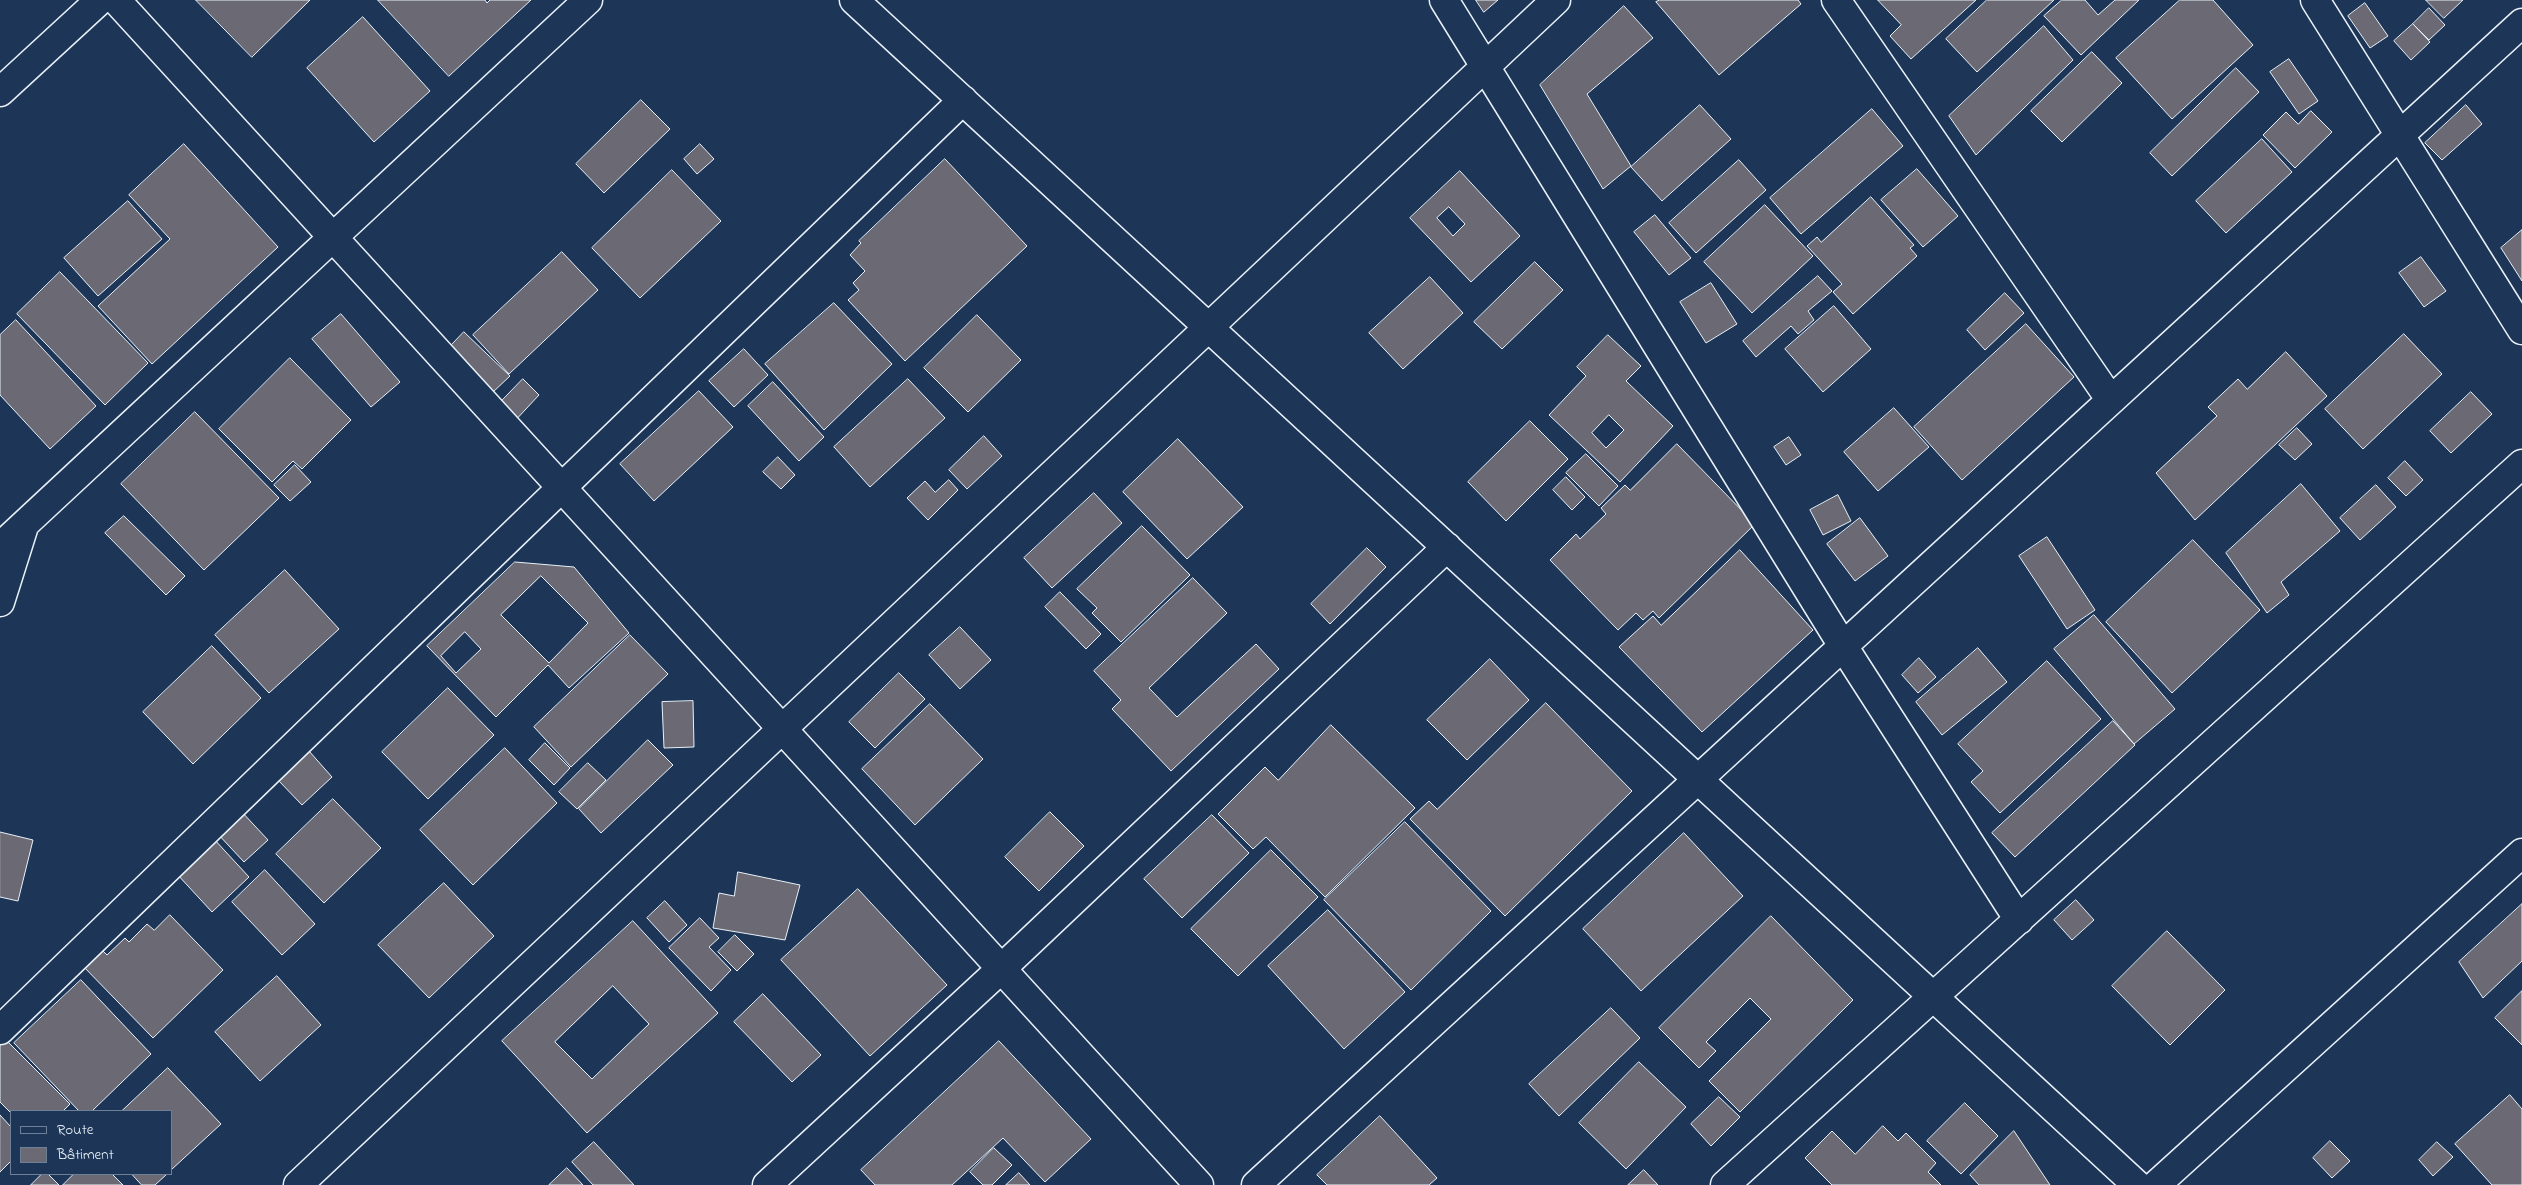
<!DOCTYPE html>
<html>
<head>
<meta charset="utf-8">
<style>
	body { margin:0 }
	#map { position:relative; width:2522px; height:1185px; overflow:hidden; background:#1d3557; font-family:"Indie Flower",sans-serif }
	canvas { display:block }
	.legend { position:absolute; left:10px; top:1110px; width:162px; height:65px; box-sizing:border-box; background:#1d3557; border:1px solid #6e8097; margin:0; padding:6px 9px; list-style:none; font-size:15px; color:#e8f1f8 }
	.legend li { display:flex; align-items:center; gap:10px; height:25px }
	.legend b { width:25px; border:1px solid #6e8097 }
</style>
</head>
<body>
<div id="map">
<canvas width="2522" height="1185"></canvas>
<ul class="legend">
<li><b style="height:6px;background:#1d3557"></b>Route</li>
<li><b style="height:14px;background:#6b6a74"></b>Bâtiment</li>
</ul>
</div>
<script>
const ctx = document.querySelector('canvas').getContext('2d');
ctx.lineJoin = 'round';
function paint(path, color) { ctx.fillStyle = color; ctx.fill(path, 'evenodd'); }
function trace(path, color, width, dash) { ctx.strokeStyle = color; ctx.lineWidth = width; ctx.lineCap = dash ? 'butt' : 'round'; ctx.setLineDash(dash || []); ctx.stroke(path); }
const building = new Path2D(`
	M196 0H310L252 57Z
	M378 0H485L487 3 490 0H531L449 76Z
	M1476 0H1498L1484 12Z
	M1660 0H1798L1801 4 1719 75 1656 2Z
	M1878 0H1976L1911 59 1890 36 1901 25Z
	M1987 0H2054L1977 72 1946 39Z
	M2062 0H2085L2098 15 2115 0H2139L2081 55 2044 16Z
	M2180 0H2213L2253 45 2172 119 2116 58Z
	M2426 0H2463L2444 18Z
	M2365 3 2388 36 2370 48 2348 16Z
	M1624 6 1653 38 1587 94 1631 166 1603 189 1540 85Z
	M2429 8 2445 25 2429 40 2413 24Z
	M363 17 430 91 374 142 307 68Z
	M2413 24 2430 42 2411 60 2394 41Z
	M2044 26 2073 60 1976 155 1949 116Z
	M2092 52 2122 83 2062 142 2031 111Z
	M2289 59 2318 101 2299 114 2270 72Z
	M2236 68 2259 92 2172 176 2150 153Z
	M641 100 670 129 604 193 576 164Z
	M1700 105 1731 139 1662 201 1631 167Z
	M2466 105 2482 124 2442 160 2425 143Z
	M1872 109 1903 146 1801 234 1770 198Z
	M2311 111 2332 132 2295 168 2263 135 2286 112 2298 124Z
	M2262 139 2292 172 2226 233 2196 201Z
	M184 144 278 247 152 364 98 306 170 239 129 195Z
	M700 144 714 159 697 174 684 159Z
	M945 159 1027 246 905 361 848 300 859 290 853 283 865 271 850 255 861 243 859 241Z
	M1739 160 1766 190 1696 253 1669 223Z
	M1917 169 1958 216 1923 247 1881 200Z
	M672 170 721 221 640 298 592 248Z
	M1460 171 1520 236 1471 282 1410 218ZM1449 207 1465 224 1453 236 1437 218Z
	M1871 197 1914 245 1910 248 1917 256 1853 314 1833 292 1842 284 1807 246 1817 237 1821 242Z
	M128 201 162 239 98 296 64 258Z
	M1765 205 1813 256 1752 313 1704 262Z
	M1655 215 1691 258 1669 275 1634 232Z
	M2522 230V281L2501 248Z
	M562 252 598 290 509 374 473 335Z
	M2421 257 2446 291 2424 307 2399 273Z
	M1535 262 1563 290 1502 349 1474 322Z
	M60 272 148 363 105 405 17 314Z
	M1818 276 1832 291 1808 311 1814 320 1798 334 1791 326 1756 357 1743 341Z
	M1430 277 1463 313 1403 369 1369 333Z
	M1711 283 1737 324 1706 343 1680 302Z
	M2005 293 2024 313 1985 350 1967 330Z
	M834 303 892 364 824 430 765 364Z
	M1834 306 1871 349 1823 392 1785 349Z
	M341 314 400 382 371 407 312 339Z
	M977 315 1021 360 968 412 924 368Z
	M16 320 96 406 50 449 0 395V335Z
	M2026 324 2074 377 1962 480 1914 427Z
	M464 332 510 376 492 393 447 350Z
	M2404 334 2442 374 2363 449 2325 409Z
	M1608 335 1641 366 1626 381 1673 426 1620 482 1549 415 1586 376 1577 367ZM1609 415 1624 430 1606 448 1592 433Z
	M744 349 768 375 734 407 709 381Z
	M2286 352 2327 396 2195 520 2156 473 2217 416 2208 407 2238 379 2247 389Z
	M290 358 351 420 302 469 293 461 272 482 219 429Z
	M523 379 539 395 512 424 496 407Z
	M908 379 945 418 870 487 834 447Z
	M773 382 824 437 799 461 748 406Z
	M699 391 733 427 654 501 620 464Z
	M2471 392 2492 414 2451 453 2430 431Z
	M1894 408 1929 447 1878 491 1844 452Z
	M195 412 279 498 204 570 121 484Z
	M1530 421 1568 459 1506 521 1468 482Z
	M2297 428 2312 444 2295 460 2279 445Z
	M984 436 1002 456 967 489 949 470Z
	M1789 437 1801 455 1786 465 1774 447Z
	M1178 439 1243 507 1187 559 1123 492Z
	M1677 444 1755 524 1659 618 1653 611 1643 620 1636 613 1618 630 1550 560 1576 534 1580 539 1606 514 1601 508 1625 485 1630 490Z
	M1586 454 1618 486 1599 506 1566 473Z
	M778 457 795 475 781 489 763 472Z
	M2405 461 2423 480 2406 496 2388 478Z
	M295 465 311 482 290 501 274 485Z
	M1566 477 1585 497 1572 510 1553 490Z
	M949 480 958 490 928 520 907 498 925 481 935 492Z
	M2301 484 2340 531 2281 582 2289 595 2267 613 2226 553Z
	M2376 485 2396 507 2360 540 2340 518Z
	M1094 493 1122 523 1052 588 1024 558Z
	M1838 495 1851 521 1823 535 1810 510Z
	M124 516 185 576 166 595 105 533Z
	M1860 518 1888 556 1855 581 1827 544Z
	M1142 526 1190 575 1121 642 1092 613 1097 608 1077 589Z
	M2047 537 2095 610 2067 629 2019 556Z
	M2193 540 2260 610 2172 693 2106 622Z
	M1367 548 1386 567 1330 624 1311 604Z
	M1740 550 1813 630 1702 732 1619 647 1653 616 1661 625Z
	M515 562 574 567 629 633 569 688 548 665 496 717 427 646ZM541 576 588 623 549 663 501 615ZM465 632 481 649 456 673 441 656Z
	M285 570 339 629 269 693 215 635Z
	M1193 578 1227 613 1149 688 1177 717 1256 644 1279 669 1171 771 1112 709 1121 700 1094 671Z
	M1060 592 1101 634 1086 649 1045 607Z
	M2094 615 2175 709 2134 744 2054 649Z
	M960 627 991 660 960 689 929 655Z
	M630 635 668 674 571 767 534 727Z
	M212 646 261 698 193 764 143 712Z
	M1978 648 2007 682 1942 735 1916 702Z
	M1919 658 1936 677 1918 693 1902 675Z
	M1490 659 1529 700 1467 760 1427 720Z
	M2047 661 2101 719 2000 813 1971 782 1983 771 1958 744Z
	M899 673 925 699 875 748 849 722Z
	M448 688 494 735 428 799 382 752Z
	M693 701 694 747 664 748 662 702Z
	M1546 703 1632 791 1505 916 1410 819 1429 801 1437 809Z
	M930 704 983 759 915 825 862 769Z
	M2113 721 2135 745 2015 857 1992 833Z
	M1331 725 1415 808 1325 897 1266 837 1253 849 1218 814 1265 767 1278 780Z
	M648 740 673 765 601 833 579 809Z
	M545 743 570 768 554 785 529 760Z
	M505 748 557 803 473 885 420 830Z
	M309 751 332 777 302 805 278 780Z
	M588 763 606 780 577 809 559 792Z
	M333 799 381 848 324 903 276 854Z
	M240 810 268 840 244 862 216 832Z
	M1050 812 1084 846 1039 891 1005 857Z
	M1212 815 1249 853 1182 918 1144 879Z
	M1405 822 1491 911 1411 990 1324 900Z
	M0 832 33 840 18 901 0 897Z
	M1684 833 1743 896 1641 991 1583 929Z
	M213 838 249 877 212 912 176 873Z
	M1271 850 1318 897 1238 976 1191 929Z
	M265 870 315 924 282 955 232 902Z
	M738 872 800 885 785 940 713 928 719 893 734 896Z
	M444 883 494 936 429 998 378 945Z
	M858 889 947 985 870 1056 781 960Z
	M2076 900 2094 920 2072 940 2054 920Z
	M665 901 687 925 669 942 647 918Z
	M2522 904V961L2483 998 2459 962Z
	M1328 910 1405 992 1344 1049 1268 966Z
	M170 915 223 970 153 1038 81 964 98 946 107 955 125 938 129 942 147 924 154 930Z
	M1771 916 1853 1000 1740 1112 1709 1081 1771 1019 1750 998 1706 1042 1716 1051 1699 1068 1659 1028Z
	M700 918 719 938 709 947 731 970 711 991 669 948Z
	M633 921 718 1013 587 1133 502 1041ZM613 986 649 1024 592 1079 555 1042Z
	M2167 931 2225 990 2170 1045 2112 986Z
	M735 935 754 954 737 971 718 952Z
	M277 976 321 1025 260 1081 215 1032Z
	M81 980 151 1054 92 1111H79L14 1043Z
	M2522 991V1045L2495 1018Z
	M763 994 821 1055 792 1082 734 1022Z
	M1611 1008 1640 1038 1559 1116 1529 1084Z
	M2 1036 70 1104 63 1111H11V1113L0 1102V1038Z
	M999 1041 1091 1139 1045 1182 1003 1138 952 1185H875L861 1170Z
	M1639 1062 1686 1107 1626 1169 1579 1123Z
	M168 1068 221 1124 171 1170V1111H122Z
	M2510 1095 2522 1109V1185H2492L2455 1144Z
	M1719 1097 1740 1117 1711 1146 1691 1124Z
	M1965 1103 1998 1136 1961 1174 1927 1141Z
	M0 1115 11 1127V1161L0 1172Z
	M1380 1116 1437 1178 1429 1185H1327L1317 1175Z
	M1883 1126 1898 1141 1906 1133 1936 1163 1928 1172 1941 1185H1832L1805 1158 1832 1131 1855 1154Z
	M2014 1131 2050 1185H1979L1970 1175Z
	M2330 1141 2350 1161 2332 1178 2313 1158Z
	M594 1142 634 1185H593L572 1162Z
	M2437 1142 2453 1157 2433 1176 2419 1160Z
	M994 1148 1012 1165 992 1185H983L970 1172Z
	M567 1168 583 1185H549Z
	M1644 1170 1658 1185H1628Z
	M1019 1173 1030 1185H1006Z
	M42 1174H48L59 1185H31Z
	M74 1174H112L123 1185H63Z
	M132 1174H167L155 1185H142Z`);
const street = new Path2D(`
	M116 0 1199 1185
	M854 0 2137 1185
	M1444 0 1843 646 2019 920
	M1836 0 2110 399
	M2315 0 2522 330
	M0 92 100 0
	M0 547 588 0
	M0 602 24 526
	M0 1030 963 100
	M298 1185 1556 0
	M767 1185 1001 969 1447 547
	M1256 1185 2522 23
	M1725 1185 2522 464
	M2156 1185 2522 853`);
paint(building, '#6b6a74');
trace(building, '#e8f1f8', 1);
trace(street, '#e8f1f8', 31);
trace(street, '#1d3557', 28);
</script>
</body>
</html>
